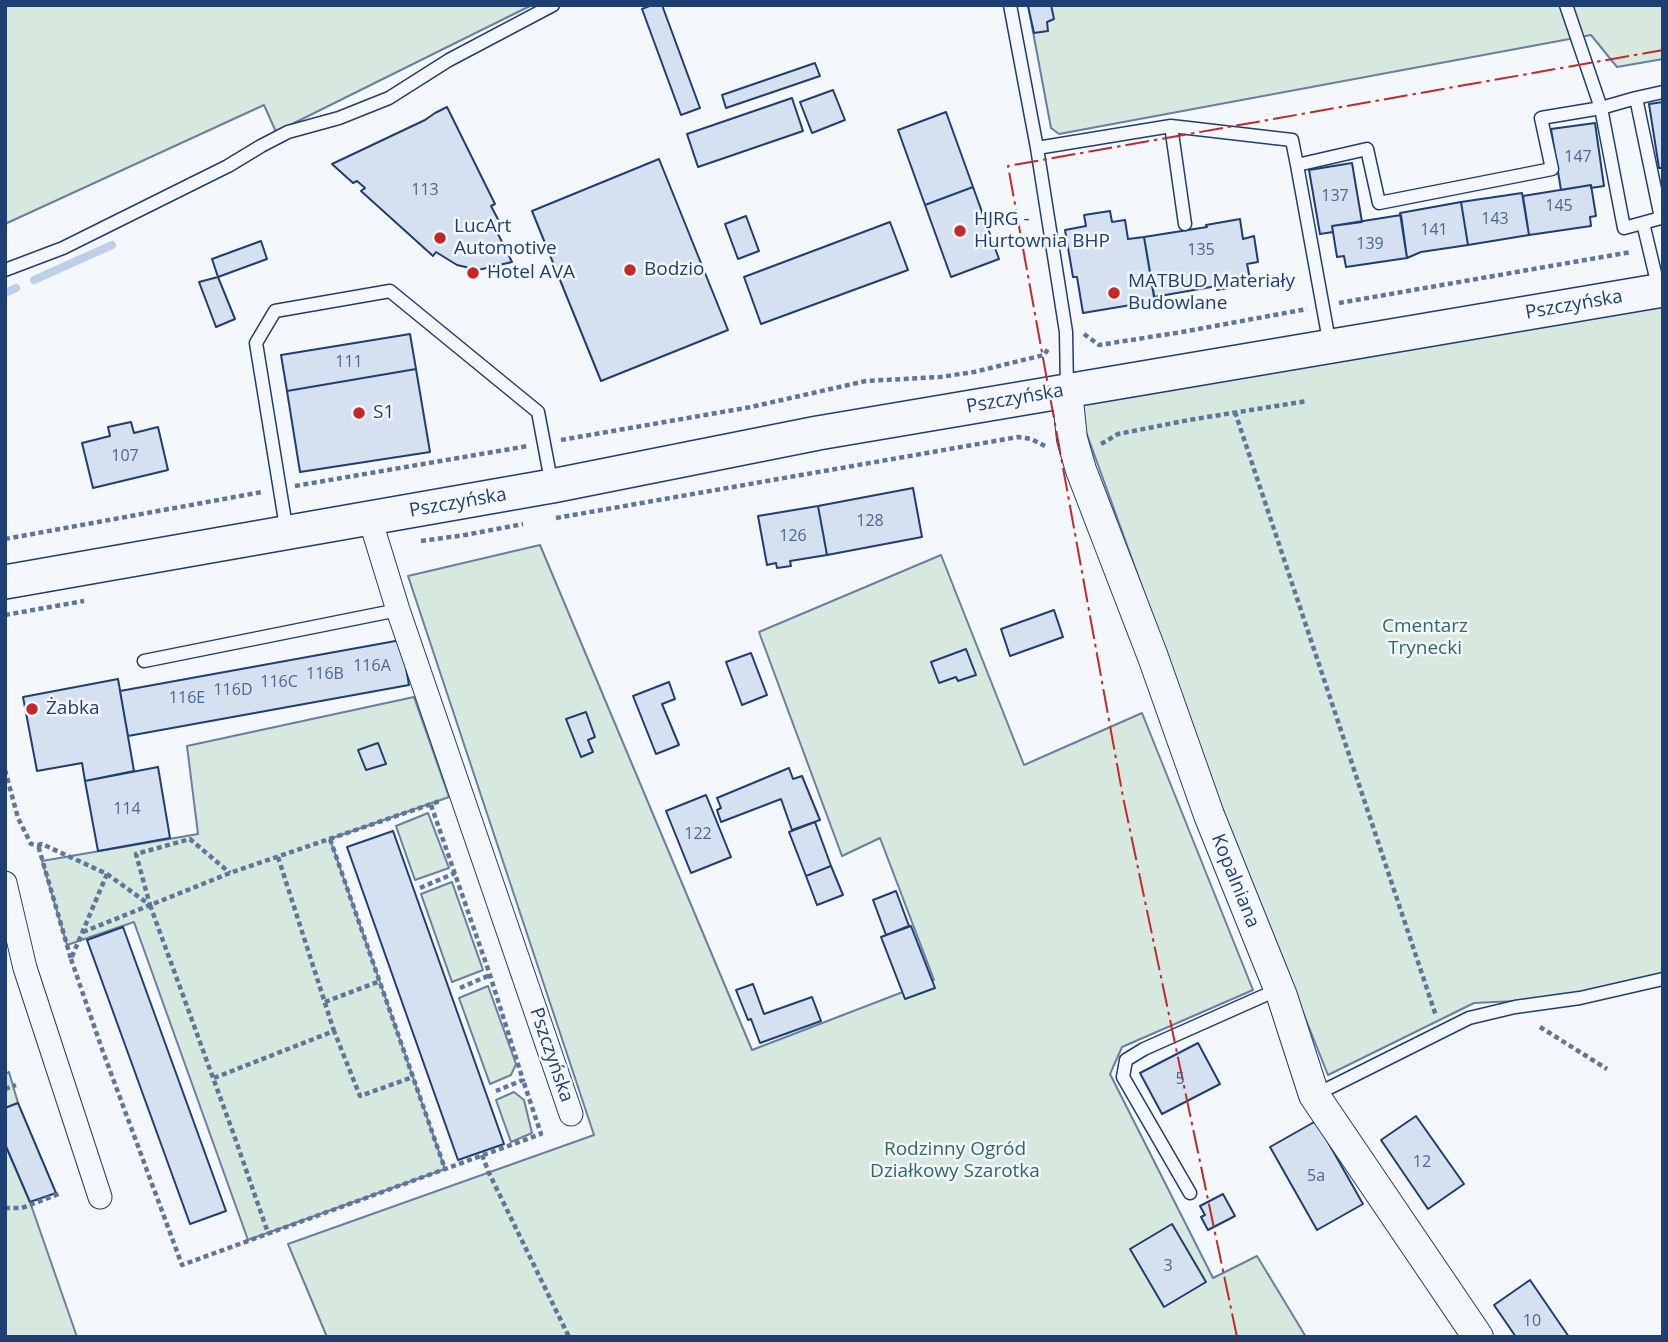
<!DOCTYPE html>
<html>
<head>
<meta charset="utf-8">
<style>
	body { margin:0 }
	#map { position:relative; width:1668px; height:1342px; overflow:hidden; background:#f4f7fb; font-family:"Open Sans",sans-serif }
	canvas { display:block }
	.frame { position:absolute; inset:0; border:7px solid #1d3f73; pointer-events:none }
</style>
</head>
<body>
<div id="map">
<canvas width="1668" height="1342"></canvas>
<div class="frame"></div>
</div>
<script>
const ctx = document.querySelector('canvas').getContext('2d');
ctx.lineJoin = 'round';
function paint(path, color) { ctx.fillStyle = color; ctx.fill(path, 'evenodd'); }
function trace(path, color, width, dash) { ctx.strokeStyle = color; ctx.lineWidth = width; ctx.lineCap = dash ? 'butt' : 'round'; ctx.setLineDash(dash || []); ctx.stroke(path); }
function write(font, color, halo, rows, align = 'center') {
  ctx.font = font + ' "Open Sans",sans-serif'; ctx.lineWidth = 5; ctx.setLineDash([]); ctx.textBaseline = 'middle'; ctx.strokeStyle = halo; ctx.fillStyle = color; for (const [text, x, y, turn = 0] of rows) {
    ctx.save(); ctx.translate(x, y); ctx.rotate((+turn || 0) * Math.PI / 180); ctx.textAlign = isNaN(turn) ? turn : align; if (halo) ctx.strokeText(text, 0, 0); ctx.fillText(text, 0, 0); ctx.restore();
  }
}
const green = new Path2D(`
	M5 5H532L276 132 264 105 5 224Z
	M1028 5H1663V59L1617 67 1591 35 1059 134 1051 128Z
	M1663 290V979L1580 998 1474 1003 1328 1075 1227 822 1076 404Z
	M540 545 752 1050 934 980 880 838 842 856 759 632 941 555 1024 765 1142 713 1253 990 1122 1047 1110 1074 1213 1278 1257 1256 1306 1337H327L288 1244 594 1135 408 576Z
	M414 697 449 797 330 839 445 1169 248 1240 134 922 67 945 42 861 198 834 187 746Z
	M428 813 449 868 415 880 396 826Z
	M452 882 483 970 452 982 421 894Z
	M488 986 516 1064 511 1075 490 1084 459 998Z
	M9 1072 18 1103 5 1108V1074Z
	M514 1092 524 1100 532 1133 511 1142 496 1100Z
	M5 1144 30 1202 77 1337H5Z`);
const stream = new Path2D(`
	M34 280 112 245
	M5 293 16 288`);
const building = new Path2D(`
	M652 5H662L700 108 681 115 642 9Z
	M1051 5 1054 19 1047 22 1048 31 1034 33 1028 6Z
	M815 63 820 76 726 108 722 95Z
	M833 90 845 120 812 133 800 102Z
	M792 98 803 131 698 167 687 134Z
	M1663 102V168H1659L1649 104Z
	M447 107 495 204 491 206 501 225 495 228 512 262 478 270 457 265 436 252 433 256 361 191 365 188 357 181 353 183 332 164 425 120 435 113Z
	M946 112 973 187 925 205 898 130Z
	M1595 123 1604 186 1591 188V185L1561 190 1551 129Z
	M659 159 728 330 601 381 532 211Z
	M1352 163 1362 222 1332 226 1333 232 1320 234 1309 170Z
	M1591 185 1596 216 1590 217 1591 226 1529 235 1523 196Z
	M973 187 999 259 951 277 925 205Z
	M1522 193 1529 235 1468 245 1461 202Z
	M1461 202 1468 245 1421 252 1407 258 1400 213Z
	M1110 211 1112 222 1125 220 1128 239 1144 237 1155 301 1083 313 1077 277H1073L1065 230 1086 226 1084 215Z
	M1401 215 1407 258 1346 267 1344 256 1337 257 1332 226Z
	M746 216 759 251 738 259 725 224Z
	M1240 219 1243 239 1254 236 1258 262 1247 264 1251 284 1217 290V286L1154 297 1144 237 1207 227 1206 225Z
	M890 222 908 270 761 324 744 277Z
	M261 241 267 259 218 277 212 259Z
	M218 277 235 319 216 327 199 282Z
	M410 334 416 369 287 391 281 355Z
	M416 369 430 452 300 472 287 391Z
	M131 422 134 433 158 427 168 470 93 488 82 443 110 436 108 427Z
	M913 488 922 537 827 555 818 506Z
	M818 506 827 555 790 561 791 566 777 568 776 563 767 565 758 516Z
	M1054 610 1063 637 1010 656 1001 629Z
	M401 640 409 685 128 736 120 691Z
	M966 649 976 675 958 681 956 677 939 683 931 662Z
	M751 653 767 695 742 705 726 662Z
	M118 679 134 771 85 781 82 763 37 771 23 697Z
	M669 682 675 699 662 704 679 745 656 754 633 696Z
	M586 712 595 737 588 740 593 752 581 757 566 719Z
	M378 743 386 764 366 770 358 750Z
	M158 767 170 838 98 851 85 781Z
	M789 768 793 779 802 776 820 820 792 830 781 799 721 822 717 810 721 808 717 798Z
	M706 795 731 857 691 873 666 811Z
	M815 822 831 866 806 876 789 832Z
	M393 831 504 1144 458 1160 347 847Z
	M831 866 843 895 817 905 806 876Z
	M896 891 909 926 886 935 873 900Z
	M911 926 935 988 905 999 881 937Z
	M123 927 226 1211 190 1224 87 940Z
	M753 984 764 1014 812 997 821 1021 760 1043 751 1019 748 1020 736 990Z
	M1198 1043 1220 1084 1162 1114 1140 1073Z
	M18 1103 56 1193 30 1202 5 1144V1108Z
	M1416 1116 1464 1184 1428 1209 1381 1140Z
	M1316 1121 1363 1204 1317 1230 1270 1147Z
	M1223 1194 1235 1216 1208 1230 1201 1217 1205 1215 1200 1206Z
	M1172 1224 1206 1282 1164 1307 1130 1249Z
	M1530 1280 1569 1337H1516L1494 1305Z`);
const path = new Path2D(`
	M1339 303 1631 252
	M1084 334 1099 345 1182 332 1307 309
	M1235 412 1436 1016
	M561 440 751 407 866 381 940 377 974 372 1044 355 1048 349
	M1101 444 1118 434 1189 420 1307 401
	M295 486 528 446
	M556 518 1018 437 1031 439 1045 446
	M5 539 262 492
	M421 541 465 535 523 524
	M5 615 84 601
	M5 770 18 818 31 844 38 845 42 844 107 874 71 959 38 845
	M431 805 490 975 523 1080 496 1091
	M330 839 445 1169
	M278 857 334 1031
	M107 874 150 905 136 854 190 839 230 873
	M420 888 455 873
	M150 905 235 1138 268 1233
	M83 932 230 873 440 801
	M71 959 102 1049 182 1265 541 1134 523 1080
	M460 988 490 975
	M325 1002 380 981
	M1540 1027 1607 1069
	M214 1078 334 1031 360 1096 413 1077
	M5 1089 16 1085
	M482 1155 489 1173 569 1337
	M5 1208H22L61 1193`);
const service = new Path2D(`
	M1010 5 1037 148 1066 332 1067 390
	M1636 98 1661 218 1624 228 1601 108Z
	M1636 98 1663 92
	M1171 126 1185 224
	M1037 148 1171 126 1292 140 1297 165
	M1643 223 1659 290
	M5 270 63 248 228 166 261 146 288 132 339 118 389 98 449 60 553 5
	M1330 346 1297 165 1367 149 1379 203 1552 169 1541 118 1601 108 1566 5
	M287 533 256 343 275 311 390 291 538 412 552 486
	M144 661 398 610
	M1315 1095 1469 1018 1515 1007 1580 998 1663 979
	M1190 1193 1123 1077 1126 1060 1144 1049 1279 989`);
const minor = new Path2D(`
	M370 519 398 610 571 1114
	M5 883 25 968 100 1197`);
const tertiary = new Path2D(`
	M1067 391 1072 439 1081 470 1153 657 1209 815 1282 996 1314 1095 1478 1337`);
const secondary = new Path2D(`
	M5 582 552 486 818 433 1663 290`);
const power = new Path2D(`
	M1237 1337 1123 797 1008 166 1663 50`);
const markers = [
	[960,231,7,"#c62828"],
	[440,238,7,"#c62828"],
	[630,270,7,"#c62828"],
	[473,273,7,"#c62828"],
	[1114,293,7,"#c62828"],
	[359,413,7,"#c62828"],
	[32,709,7,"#c62828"]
];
const numberNames = [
	["147",1578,157],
	["113",425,190],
	["137",1335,196],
	["145",1559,206],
	["143",1495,219],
	["141",1434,230],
	["139",1370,244],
	["135",1201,250],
	["111",349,362],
	["107",125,456],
	["128",870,521],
	["126",793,536],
	["116A",372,666],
	["116B",325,674],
	["116C",279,682],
	["116D",233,690],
	["116E",187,698],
	["114",127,809],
	["122",698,834],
	["5",1180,1079],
	["12",1422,1162],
	["5a",1316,1176],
	["3",1168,1266],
	["10",1532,1321]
];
const poiNames = [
	["HJRG -",974,220],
	["Hurtownia BHP",974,242],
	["LucArt",454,227],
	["Automotive",454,249],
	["Bodzio",644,270],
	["Hotel AVA",487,273],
	["MATBUD Materiały",1128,282],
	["Budowlane",1128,304],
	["S1",373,413],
	["Żabka",46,709]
];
const streetNames = [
	["Pszczyńska",1574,305,-10],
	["Pszczyńska",1015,399,-10],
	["Pszczyńska",458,503,-10],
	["Kopalniana",1235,881,68],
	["Pszczyńska",551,1055,71]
];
const parkNames = [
	["Cmentarz",1425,627],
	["Trynecki",1425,649],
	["Rodzinny Ogród",955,1150],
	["Działkowy Szarotka",955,1172]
];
paint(green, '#d7e8df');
trace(green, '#687fa3', 2);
trace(stream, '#bed0e5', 8);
paint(building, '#d5e0f0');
trace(building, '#1d3f73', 2);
trace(service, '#1d3f73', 15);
trace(minor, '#1d3f73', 25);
trace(tertiary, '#1d3f73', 32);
trace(secondary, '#1d3f73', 36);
trace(path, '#5e769c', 4.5, [5, 3.5]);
trace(service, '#f4f7fb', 12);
trace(minor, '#f4f7fb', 23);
trace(tertiary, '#f4f7fb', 30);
trace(secondary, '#f4f7fb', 33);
trace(power, '#c62828', 2, [24, 5, 3.5, 5]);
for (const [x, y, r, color] of markers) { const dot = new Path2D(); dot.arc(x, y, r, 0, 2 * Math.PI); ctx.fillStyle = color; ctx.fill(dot); trace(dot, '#f4f7fb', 2.5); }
write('16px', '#4b6792', null, numberNames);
write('19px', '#1d3f73', '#f4f7fb', poiNames, 'left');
write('19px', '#1d3f73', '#f4f7fb', streetNames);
write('19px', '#2c6c60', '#f4f7fb', parkNames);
</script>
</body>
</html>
